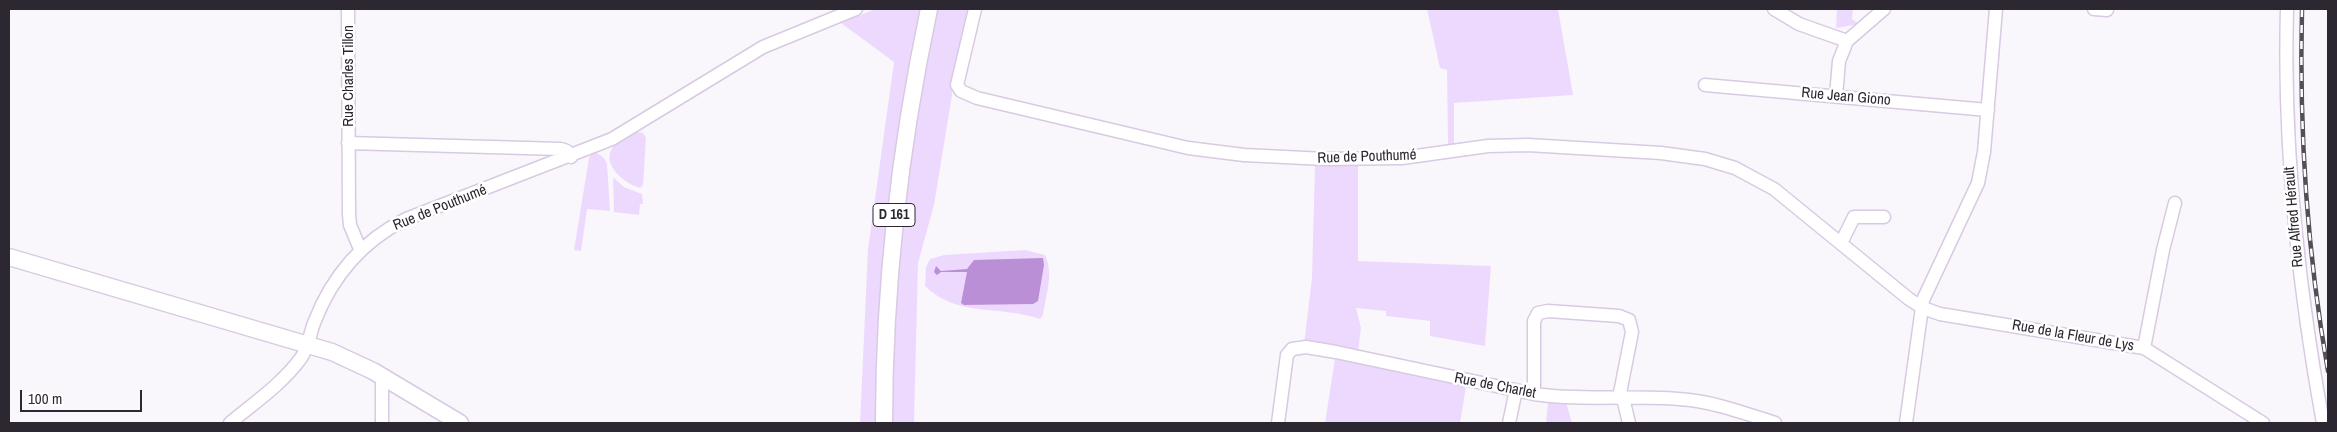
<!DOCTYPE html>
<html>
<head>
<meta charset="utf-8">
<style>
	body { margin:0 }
	#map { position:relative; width:2337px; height:432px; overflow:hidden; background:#faf7fc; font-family:"Archivo Narrow",sans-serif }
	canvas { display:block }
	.frame { position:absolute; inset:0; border:10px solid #2c2730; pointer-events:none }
	.scale { position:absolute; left:20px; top:390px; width:122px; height:22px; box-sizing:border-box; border:2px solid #2c2730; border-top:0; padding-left:6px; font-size:15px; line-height:18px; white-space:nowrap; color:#2c2730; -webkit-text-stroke:4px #fff; paint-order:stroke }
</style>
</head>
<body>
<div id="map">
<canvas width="2337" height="432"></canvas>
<div class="frame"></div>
<div class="scale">100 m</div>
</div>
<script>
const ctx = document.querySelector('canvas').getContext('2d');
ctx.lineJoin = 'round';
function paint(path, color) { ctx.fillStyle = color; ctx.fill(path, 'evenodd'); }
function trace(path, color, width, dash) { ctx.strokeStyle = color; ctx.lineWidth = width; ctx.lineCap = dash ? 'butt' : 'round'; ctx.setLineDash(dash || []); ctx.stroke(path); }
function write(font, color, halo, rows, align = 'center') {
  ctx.font = font + ' "Archivo Narrow",sans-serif'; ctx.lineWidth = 5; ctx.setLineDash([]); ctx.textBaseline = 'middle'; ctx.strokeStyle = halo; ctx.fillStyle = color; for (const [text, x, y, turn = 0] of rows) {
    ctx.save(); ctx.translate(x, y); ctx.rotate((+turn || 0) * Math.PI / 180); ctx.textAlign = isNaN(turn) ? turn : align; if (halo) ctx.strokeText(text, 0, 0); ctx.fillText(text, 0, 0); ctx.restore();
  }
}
const green = new Path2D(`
	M875 9H922C893 146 876 283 877 423H860L868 249 894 62 841 23Z
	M936 9H970L952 79V95L934 205 918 263 914 423H891L892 344 903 198Z
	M1427 9H1558L1573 95 1454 103V144L1448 146 1447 70 1440 68Z
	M1837 9H1853L1852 19 1859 24 1836 28Z
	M637 132 643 133 646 138 643 185 640 188C625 184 600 164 613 147 619 140 629 136 637 132Z
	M597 153 604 158 607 164 610 211 587 209 581 251 574 250 589 158 591 154Z
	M1315 163H1358V261L1491 266 1485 346 1430 336V321L1386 316V311L1356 308 1361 328 1358 352 1304 344 1312 278Z
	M613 177 624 187 642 194 643 204H640L639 215 614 212Z
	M1025 250 1045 255C1054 274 1046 295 1043 315L1040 319C1001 305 957 318 925 286L926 267 930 259 944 255Z
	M1336 352 1467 381 1460 423H1325Z
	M1548 401 1566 402 1572 423H1546Z`);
const water = new Path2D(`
	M1043 258 1044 265 1038 301 1033 304 964 305 961 303 967 272H941L937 275 934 272 936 266 941 271 967 269 974 260Z`);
const minor = new Path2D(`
	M348 9 349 214 350 225 360 249
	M975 9 957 85 961 91 977 98 1188 148 1244 155 1325 159 1402 158 1488 146 1528 145 1661 153 1705 159 1735 168 1774 189 1909 299 1923 308 1940 314 2144 348 2263 423
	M1774 9 1799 24 1847 41
	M2094 9 2107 10
	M2287 9C2283 148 2298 286 2323 423
	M1705 85 1988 110
	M1836 96 1839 61 1847 41 1884 9
	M348 143 561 149 567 151 571 157
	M1841 243 1854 217H1884
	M2144 348 2163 250 2175 203
	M1534 394V321L1538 313 1548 311 1619 316 1629 320 1632 332 1619 398
	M1623 398 1629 423
	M230 423C254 403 282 384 301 358 308 348 310 334 314 323 332 276 362 241 406 219L612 139 763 47 856 9
	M382 423V377
	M1278 423 1287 355 1292 349 1306 347 1336 352 1534 394C1582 401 1631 395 1679 399 1712 401 1744 413 1775 423
	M1509 423 1516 390
	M1906 423 1923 300 1978 183 1984 152 1996 9`);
const major = new Path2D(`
	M9 257 332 352 373 371 460 423
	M884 423C884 283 900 146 929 9`);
const rail = new Path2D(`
	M2302 9C2299 130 2307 252 2328 371`);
const shields = [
	[894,215,42]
];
const shieldNames = [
	["D 161",894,215]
];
const streetNames = [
	["Rue Charles Tillon",349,76,-90],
	["Rue Jean Giono",1846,97,5],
	["Rue de Pouthumé",1367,157,-2],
	["Rue de Pouthumé",440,208,-22],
	["Rue Alfred Hérault",2294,217,-95],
	["Rue de la Fleur de Lys",2073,336,10],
	["Rue de Charlet",1495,386,11]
];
paint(green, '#eed9fe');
paint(water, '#ba8fd6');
trace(minor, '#d8cae2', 15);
trace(major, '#d8cae2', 19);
trace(minor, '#fff', 12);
trace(major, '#fff', 16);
trace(rail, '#534e57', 4.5);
trace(rail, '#fff', 2.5, [8]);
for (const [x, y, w] of shields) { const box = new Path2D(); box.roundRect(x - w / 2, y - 11.5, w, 23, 4); ctx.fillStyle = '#fff'; ctx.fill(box); trace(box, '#2c2730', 1); }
write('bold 14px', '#2c2730', null, shieldNames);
write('15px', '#2c2730', '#fff', streetNames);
</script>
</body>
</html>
